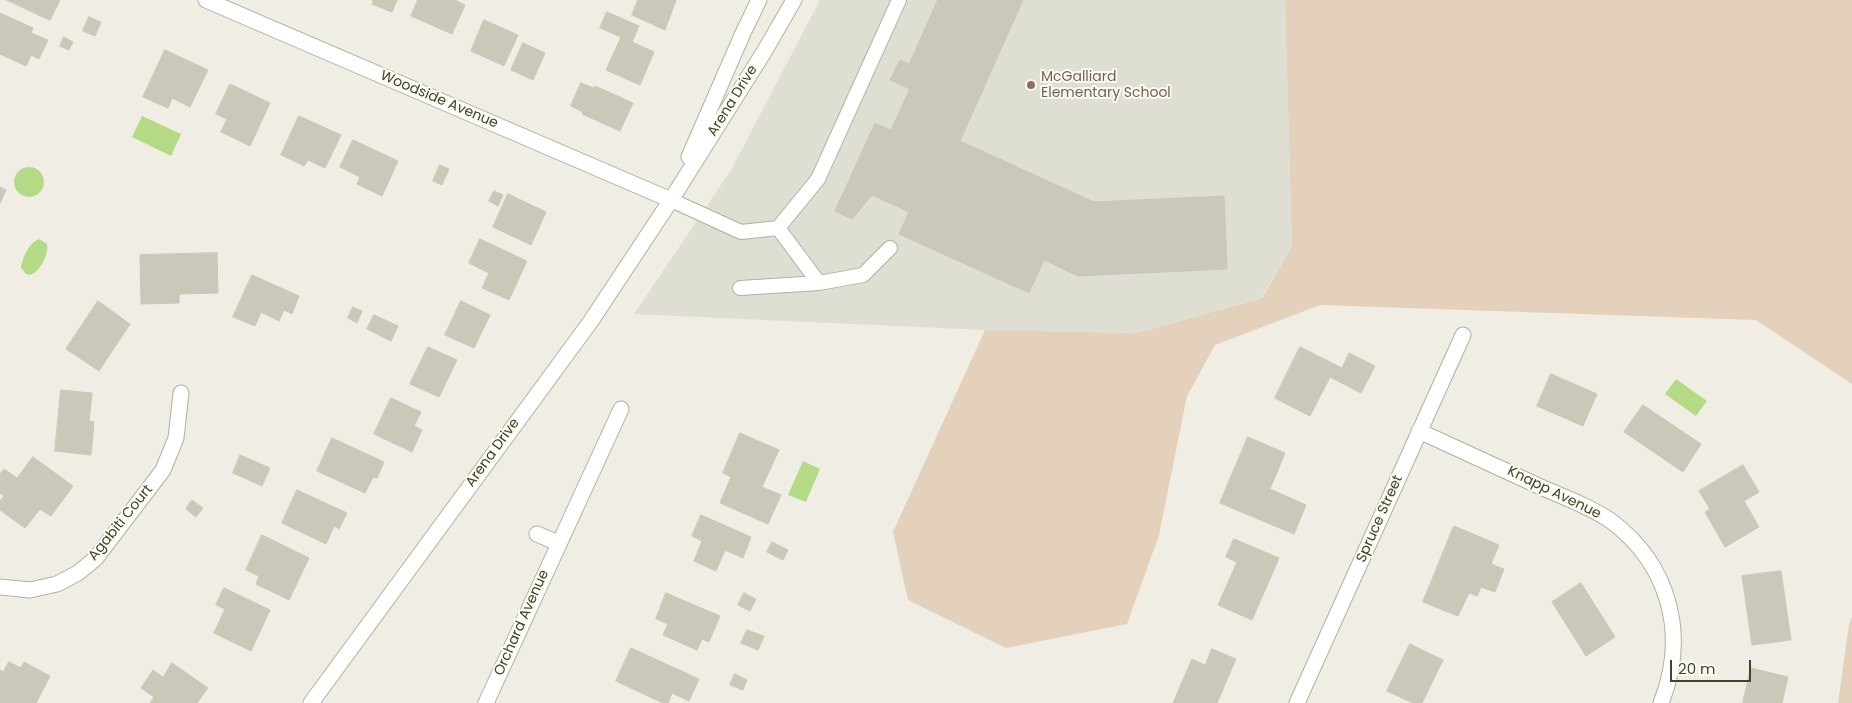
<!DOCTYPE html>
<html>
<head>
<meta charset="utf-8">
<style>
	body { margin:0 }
	#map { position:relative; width:1852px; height:703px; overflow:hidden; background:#efede4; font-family:Poppins,sans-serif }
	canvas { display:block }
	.scale { position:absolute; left:1670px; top:660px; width:81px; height:22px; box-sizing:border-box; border:2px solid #434421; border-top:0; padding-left:6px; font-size:15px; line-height:18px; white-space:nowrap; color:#434421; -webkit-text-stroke:4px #fbfaf5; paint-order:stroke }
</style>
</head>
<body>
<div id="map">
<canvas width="1852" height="703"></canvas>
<div class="scale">20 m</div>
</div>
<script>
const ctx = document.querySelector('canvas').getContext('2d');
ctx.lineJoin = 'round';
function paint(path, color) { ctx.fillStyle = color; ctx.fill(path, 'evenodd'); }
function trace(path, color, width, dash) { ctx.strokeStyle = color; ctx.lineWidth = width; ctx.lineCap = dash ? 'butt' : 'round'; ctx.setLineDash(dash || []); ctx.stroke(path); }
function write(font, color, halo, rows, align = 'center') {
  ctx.font = font + ' Poppins,sans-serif'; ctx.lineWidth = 4; ctx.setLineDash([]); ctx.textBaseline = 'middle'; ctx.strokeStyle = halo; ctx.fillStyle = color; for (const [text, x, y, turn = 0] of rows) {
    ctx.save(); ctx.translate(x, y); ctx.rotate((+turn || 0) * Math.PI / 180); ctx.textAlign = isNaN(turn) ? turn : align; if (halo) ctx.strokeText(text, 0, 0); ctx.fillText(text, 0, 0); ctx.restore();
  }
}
const built = new Path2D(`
	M820 0H1285L1292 246 1261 298 1137 333 985 330 634 314 731 170Z`);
const green = new Path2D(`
	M1285 0H1852V384L1756 320 1320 305 1215 345 1187 396 1159 535 1127 624 1006 648 908 600 893 532 985 330 1137 333 1262 298 1292 246Z
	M1852 616V703H1838L1849 624Z`);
const water = new Path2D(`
	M142 116 181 134 171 156 132 137Z
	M14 182a15 15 0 1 1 30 0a15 15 0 1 1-30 0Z
	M39 239 47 244C49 254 40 272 30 275L26 274 21 268C22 258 29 243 39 239Z
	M1676 379 1707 401 1696 416 1665 394Z
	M803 461 820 469 806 502 788 495Z`);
const building = new Path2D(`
	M7 0H60L50 20Z
	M372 0H397L392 12 372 4 374 1Z
	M418 0H455L465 5 452 34 411 16Z
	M638 0H676L665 30 632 15Z
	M938 0H1023L960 141 1094 202 1224 196 1227 269 1078 276 1044 260 1029 293 899 234 909 212 872 195 852 219 835 211 875 123 891 130 910 89 890 80 900 60 909 64Z
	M607 12 639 26 632 42 654 52 640 85 606 70 621 37 600 28Z
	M0 13 33 28 31 33 48 40 39 59 31 55 26 66 0 54Z
	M89 17 101 22 95 36 83 31Z
	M484 20 518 35 504 66 471 51Z
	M64 37 73 42 69 50 60 46Z
	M523 43 545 53 533 80 511 70Z
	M165 50 208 70 190 107 172 98 168 108 143 97Z
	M581 83 594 88 595 86 633 103 620 131 582 114 583 112 571 106Z
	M230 84 270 103 250 146 221 132 227 119 216 114Z
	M299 116 341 135 325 168 308 160 304 166 281 155Z
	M353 140 398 161 382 196 357 184 360 177 340 167Z
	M440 165 449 169 442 185 433 181Z
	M0 187 6 190 0 203Z
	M494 191 503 195 498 206 489 201Z
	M508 194 546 212 531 245 493 227Z
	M480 239 527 261 509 300 482 288 489 273 469 263Z
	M217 253 218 293 179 294V303L141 304 140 255Z
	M252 275 299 296 292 314 284 310 279 321 261 312 255 326 233 317Z
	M98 301 130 324 99 371 66 349Z
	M461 301 490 315 474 348 445 335Z
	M353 307 362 311 357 323 348 318Z
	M374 315 398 326 391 341 367 329Z
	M428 347 457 360 439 397 410 384Z
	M1300 347 1342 368 1349 353 1375 366 1361 393 1330 377 1310 416 1275 398Z
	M1551 374 1597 394 1583 426 1537 406Z
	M61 390 92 393 89 421 94 422 91 455 55 451Z
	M391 398 421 412 414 426 422 430 412 452 374 434Z
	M1643 405 1701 444 1683 472 1624 432Z
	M740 433 779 450 762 487 781 495 768 524 720 503 731 477 723 473Z
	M1248 437 1285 453 1270 489 1306 505 1294 534 1220 503Z
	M332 438 384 462 377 478 373 477 365 493 317 471Z
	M240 455 270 468 262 486 233 473Z
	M33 457 73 486 51 516 40 509 25 528 0 510V501L4 496 0 493V474L4 469 17 478Z
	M1743 465 1759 492 1744 501 1759 527 1725 547 1705 512 1710 509 1699 491Z
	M297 490 347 513 339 529 334 526 326 544 282 523Z
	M192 500 203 508 196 517 186 509Z
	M701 515 751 537 743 558 725 550 716 571 694 561 702 541 692 536Z
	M1454 526 1499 545 1491 564 1504 569 1495 592 1481 587 1477 596 1469 593 1458 616 1423 602Z
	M262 535 309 558 289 600 256 584 259 576 246 570Z
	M1234 539 1279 558 1252 620 1218 605 1237 562 1226 557Z
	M772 542 788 550 783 560 767 552Z
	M1781 571 1791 640 1752 645 1742 576Z
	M1581 583 1615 637 1586 656 1552 602Z
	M224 588 270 610 251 651 214 633 225 609 216 605Z
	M666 593 720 616 709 642 702 639 697 650 663 635 668 624 656 619Z
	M744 593 756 599 750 611 738 605Z
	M747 630 764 636 758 650 741 643Z
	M1410 644 1443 660 1422 703H1413L1387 691Z
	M631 648 699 679 689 701 672 693 668 703H663L616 681Z
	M1212 649 1236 659 1217 703H1173L1192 659 1205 665Z
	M9 662 21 668 24 662 50 676 36 703H3L0 702V670L3 672Z
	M172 663 208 688 197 703H150L154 697 141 688 153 670 163 677Z
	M1751 668 1788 677 1782 703H1743Z
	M735 674 747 680 743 690 730 685Z`);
const lane = new Path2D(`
	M671 200 741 232 778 228 818 179 899 0
	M778 228 819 283 863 275 890 248
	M740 288 819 283`);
const street = new Path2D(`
	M206 0 671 200
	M1419 431C1461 450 1502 469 1543 488 1566 498 1591 507 1611 521 1670 565 1688 636 1661 703
	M537 534 558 543
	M0 587 30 590 57 584 78 573 96 558 163 470 176 438 181 393
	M486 703 621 409
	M1297 703 1463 335`);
const secondary = new Path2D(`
	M689 157 743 33 759 0
	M311 703 591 321 671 200 764 52 794 0`);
const markers = [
	[1031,85,5,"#8d6e63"]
];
const educationNames = [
	["McGalliard",1041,77],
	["Elementary School",1041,93]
];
const streetNames = [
	["Woodside Avenue",439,100,23],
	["Arena Drive",733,101,-58],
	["Arena Drive",493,453,-54],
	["Knapp Avenue",1554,493,26],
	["Spruce Street",1380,519,-66],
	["Agabiti Court",121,523,-51],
	["Orchard Avenue",522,623,-66]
];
paint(built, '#dfded2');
paint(green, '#e3d1bb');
paint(water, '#b5da86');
paint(building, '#cbc8b9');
trace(building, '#cac7b5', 1);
trace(lane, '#b1b09e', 16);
trace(street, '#b1b09e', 17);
trace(secondary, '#b4b298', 17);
trace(lane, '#fff', 14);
trace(street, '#fff', 15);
trace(secondary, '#fff', 15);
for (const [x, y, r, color] of markers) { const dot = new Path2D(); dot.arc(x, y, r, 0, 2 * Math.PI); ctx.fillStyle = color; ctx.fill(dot); trace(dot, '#fbfaf5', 2); }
write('14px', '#785e54', '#fbfaf5', educationNames, 'left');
write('14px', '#434421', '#fbfaf5', streetNames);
</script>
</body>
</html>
